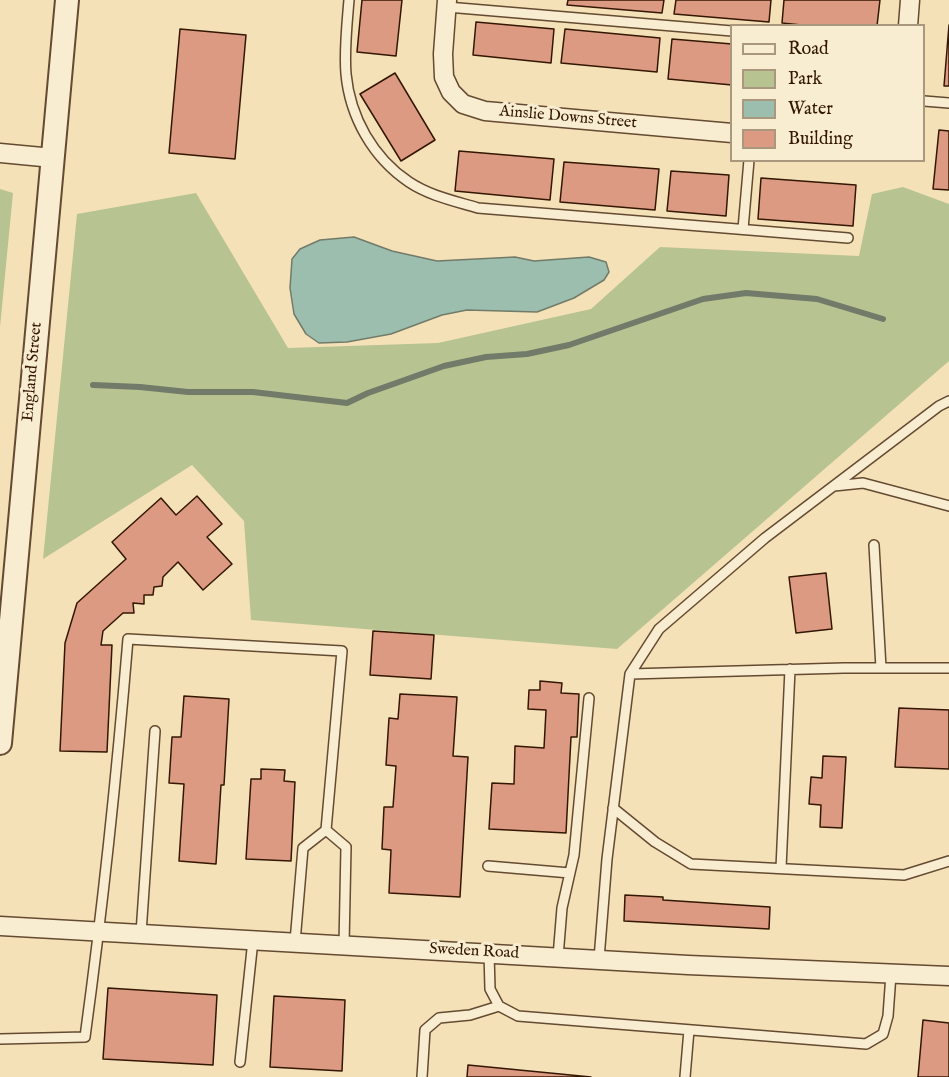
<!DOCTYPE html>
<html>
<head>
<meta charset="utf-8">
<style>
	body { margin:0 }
	#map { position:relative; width:949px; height:1077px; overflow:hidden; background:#f5e1b8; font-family:"IM FELL English",serif }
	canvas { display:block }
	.legend { position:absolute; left:730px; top:24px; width:195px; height:138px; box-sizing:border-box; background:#f8ecd1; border:2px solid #a9977e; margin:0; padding:8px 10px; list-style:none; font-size:18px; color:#331702 }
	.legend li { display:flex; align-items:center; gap:12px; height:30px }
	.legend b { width:30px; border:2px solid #a9977e }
</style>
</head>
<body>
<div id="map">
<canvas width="949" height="1077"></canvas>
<ul class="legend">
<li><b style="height:8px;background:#f8ecd1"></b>Road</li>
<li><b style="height:16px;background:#b8c392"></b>Park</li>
<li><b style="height:16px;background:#9cbeae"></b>Water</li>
<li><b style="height:16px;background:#dd9a83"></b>Building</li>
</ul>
</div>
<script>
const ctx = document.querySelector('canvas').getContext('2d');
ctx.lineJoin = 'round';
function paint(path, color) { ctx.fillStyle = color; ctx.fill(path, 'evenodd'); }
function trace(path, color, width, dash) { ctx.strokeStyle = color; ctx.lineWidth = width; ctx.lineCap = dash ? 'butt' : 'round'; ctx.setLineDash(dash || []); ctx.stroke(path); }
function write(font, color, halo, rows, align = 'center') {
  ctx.font = font + ' "IM FELL English",serif'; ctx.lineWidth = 6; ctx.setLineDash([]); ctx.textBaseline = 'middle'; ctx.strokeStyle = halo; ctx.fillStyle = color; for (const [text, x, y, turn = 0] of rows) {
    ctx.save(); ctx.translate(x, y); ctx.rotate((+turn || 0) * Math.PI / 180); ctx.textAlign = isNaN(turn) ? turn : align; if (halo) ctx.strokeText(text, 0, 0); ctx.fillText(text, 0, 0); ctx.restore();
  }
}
const green = new Path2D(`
	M903 187 949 204V361L617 649 251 620 244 521 192 465 43 559 77 214 196 193 288 348 438 343 591 309 660 247 859 256 872 194Z
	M0 189 13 193 0 327Z`);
const water = new Path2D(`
	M354 237 392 251 437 261 515 257 534 261 589 257 606 262 609 272 604 280 574 298 537 312 467 310 442 315 391 334 347 342 319 343 306 334 294 314 290 288 292 259 300 249 320 240Z`);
const stream = new Path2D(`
	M93 385 140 387 188 392H253L347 403 368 393 444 366 486 357 527 354 569 345 703 299 746 293 817 299 883 319`);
const building = new Path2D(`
	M362 0H402L396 56 357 52Z
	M568 0H664L662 13 567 5Z
	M676 0H771L769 22 674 14Z
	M784 0H880L877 26H811L782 23Z
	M476 22 554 29 551 63 473 55Z
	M949 25V86H944Z
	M180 29 246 35 235 159 169 153Z
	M565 29 660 38 657 72 561 63Z
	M672 39 732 44V85L668 79Z
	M395 73 435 140 401 161 360 94Z
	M939 130 949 131V190L933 189Z
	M459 151 554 159 550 200 455 191Z
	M564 162 659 169 655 210 560 202Z
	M671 171 729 175 726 216 667 211Z
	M761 178 856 185 853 226 758 219Z
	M197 496 222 524 207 537 232 564 203 590 178 562 163 577 162 586 154 587 153 595H144V604L133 603 134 613H123L103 631 101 645H112L107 752 60 751 65 643 77 603 126 559 112 542 161 498 176 515Z
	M826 573 832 629 796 633 789 577Z
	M373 631 434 635 431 679 370 675Z
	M540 681 562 683 561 693 579 694 577 737H571L566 833 489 829 492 783 514 784 515 746 544 748 546 710 528 709 529 690H540Z
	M400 694 457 697 453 756 468 757 460 897 389 893 391 850 382 849 384 807H393L396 766 386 765 389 718 398 719Z
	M184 696 229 699 224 785H221L216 864 179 861 184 784 169 783 172 737H181Z
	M899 708 949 710V769L895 767Z
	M823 756 846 757 842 828 820 827 821 805 809 804 811 777 822 778Z
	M261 769 285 770 284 781 295 782 291 861 246 859 251 779H261Z
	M625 895 663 897V900L770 907 769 929 624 921Z
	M108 988 217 995 213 1065 103 1059Z
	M274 996 345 1000 342 1071 270 1067Z
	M923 1020 949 1023V1077H918Z
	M468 1065 591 1077H467Z`);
const service = new Path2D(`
	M349 0C347 24 344 50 346 74 350 117 373 158 409 182 430 196 455 201 478 208L848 238
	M447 7 732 31
	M924 101 949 103
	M743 229 749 160
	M834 486 863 483 949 506
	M874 545 881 668
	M630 674 844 668H949
	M613 808 655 842 691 864 904 875 949 861
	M326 830 346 847 344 945
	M488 866 570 873
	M781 868 790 669
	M141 933 155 731
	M489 953 490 989 499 1006 518 1016 866 1044 883 1034 888 1016 891 974
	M558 957 562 908 574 855 589 698
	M599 959 607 859 630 674 659 629 765 538 939 406 949 401
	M0 1039 85 1037C103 905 117 772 128 639L342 651 326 830 303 848 295 942
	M240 1062 253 940
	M422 1077 425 1030 439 1018 470 1015 499 1006
	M685 1077 689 1030`);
const minor = new Path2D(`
	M447 0 443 54 444 77 451 92 463 104 485 111 732 133
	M908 26 910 0
	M0 153 53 158
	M0 926 688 965 949 976`);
const tertiary = new Path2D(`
	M0 743 67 0`);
const streetNames = [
	["Ainslie Downs Street",568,118,5],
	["England Street",33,372,-85],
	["Sweden Road",474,952,3]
];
paint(green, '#b8c392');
paint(water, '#9cbeae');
trace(water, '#727b69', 1.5);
trace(stream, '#727b69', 6);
paint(building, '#dd9a83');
trace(building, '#331702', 1.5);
trace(service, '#644a30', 12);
trace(minor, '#644a30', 21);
trace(tertiary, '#644a30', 26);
trace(service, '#f8ecd1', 9);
trace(minor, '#f8ecd1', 18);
trace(tertiary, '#f8ecd1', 22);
write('16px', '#331702', '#f8ecd1', streetNames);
</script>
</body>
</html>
